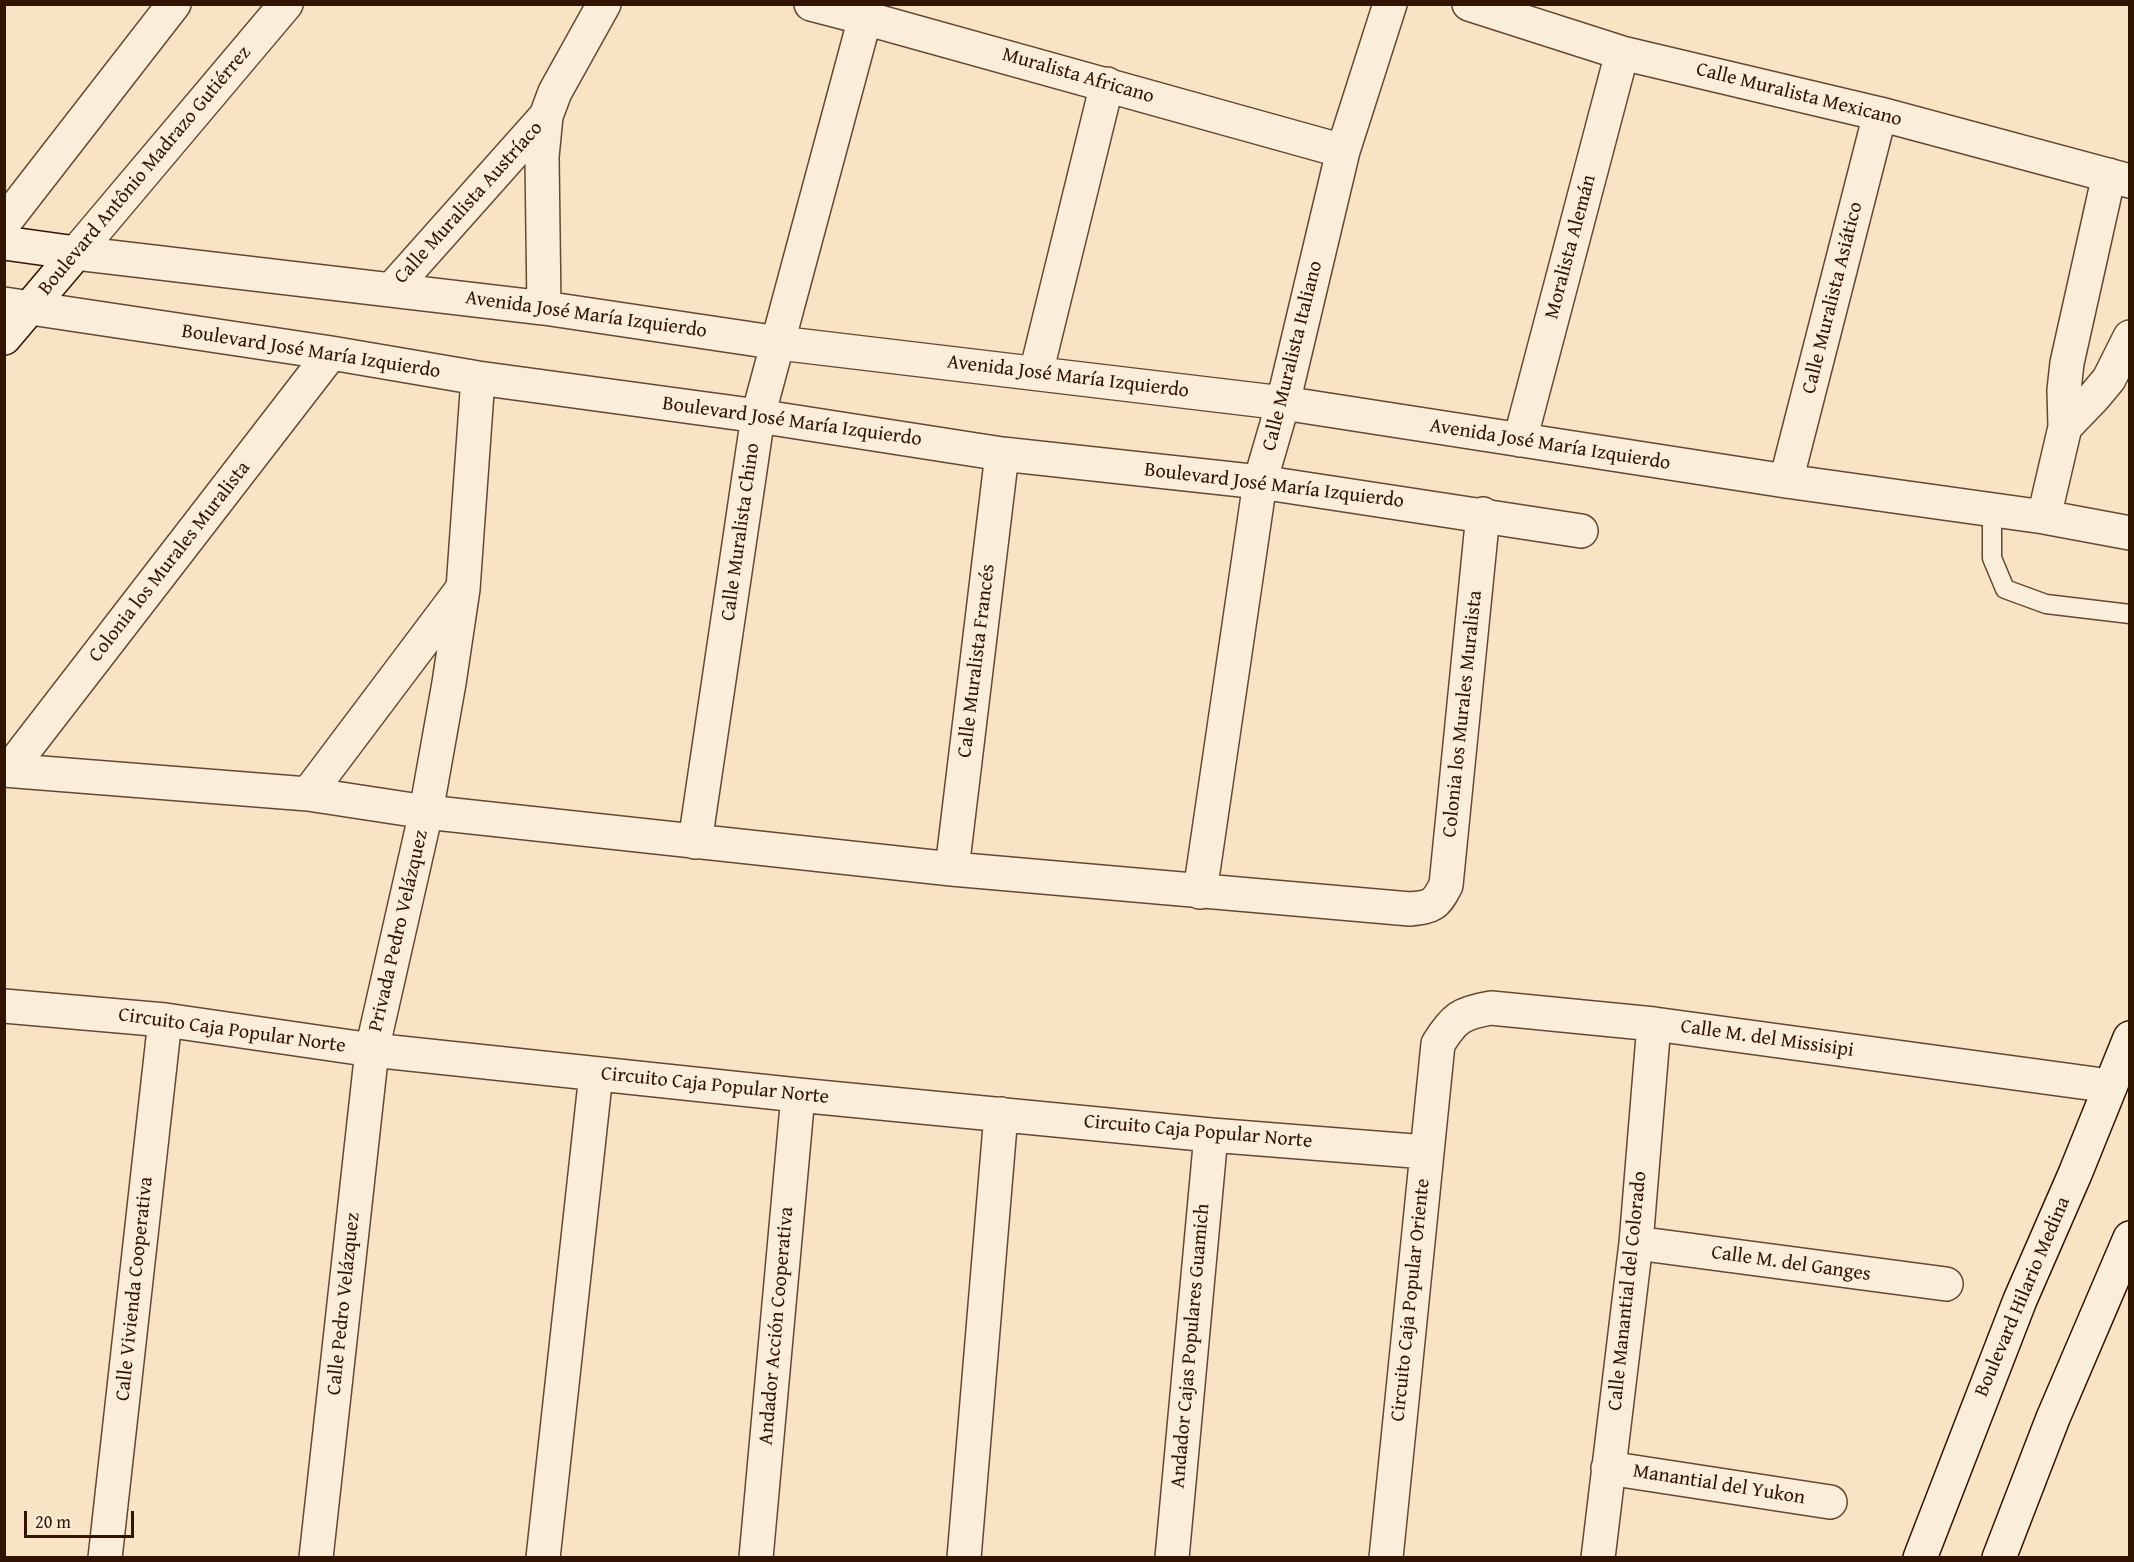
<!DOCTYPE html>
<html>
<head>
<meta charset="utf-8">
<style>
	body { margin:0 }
	#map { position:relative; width:2134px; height:1562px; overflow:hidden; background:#f8e4c4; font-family:"Gentium Book Plus",serif }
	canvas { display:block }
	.frame { position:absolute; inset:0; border:6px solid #311502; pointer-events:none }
	.scale { position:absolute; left:24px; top:1511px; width:110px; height:27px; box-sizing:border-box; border:3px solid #311502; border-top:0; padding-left:8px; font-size:18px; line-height:21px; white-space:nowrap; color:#311502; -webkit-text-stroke:4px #faedd9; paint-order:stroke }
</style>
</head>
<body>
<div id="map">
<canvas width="2134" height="1562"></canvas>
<div class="frame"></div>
<div class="scale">20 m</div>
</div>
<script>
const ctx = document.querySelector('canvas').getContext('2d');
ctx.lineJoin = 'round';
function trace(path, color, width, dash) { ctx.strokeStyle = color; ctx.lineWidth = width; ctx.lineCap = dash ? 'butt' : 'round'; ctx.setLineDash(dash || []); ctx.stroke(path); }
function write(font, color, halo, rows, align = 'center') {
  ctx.font = font + ' "Gentium Book Plus",serif'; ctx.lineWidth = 4.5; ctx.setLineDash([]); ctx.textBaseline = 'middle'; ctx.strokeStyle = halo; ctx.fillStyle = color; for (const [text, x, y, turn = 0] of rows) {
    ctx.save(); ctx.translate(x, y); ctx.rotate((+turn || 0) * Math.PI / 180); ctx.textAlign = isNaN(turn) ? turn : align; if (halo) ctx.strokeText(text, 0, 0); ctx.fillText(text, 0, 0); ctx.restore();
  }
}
const lane = new Path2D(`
	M1992 511V558L2005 589 2046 604 2130 614`);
const street = new Path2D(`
	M811 4 865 18 1343 151
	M1469 4 1622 53 1880 114 2130 181
	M4 223 174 4
	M76 253 544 308 779 343 1283 403 1786 481 2044 517 2130 533
	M76 253 286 4
	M392 289 546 116
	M4 304 331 353 478 378 758 416 1002 454 1260 482 1581 531
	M544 308 542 157 546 116 555 92 604 4
	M1036 373 1107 84
	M2065 427 2094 397 2109 379 2130 337
	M1520 440 1622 53
	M1786 481 1880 114
	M2044 517 2065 427 2064 390 2067 363 2109 175
	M4 770 308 794 426 812 952 869 1410 909C1432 907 1436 905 1446 885L1483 514
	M9 770 331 353
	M308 794 460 592
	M695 842 758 416 865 18
	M952 869 1002 454
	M1200 892 1260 482 1283 403 1343 151 1390 4
	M4 1006 165 1020 372 1050 798 1095 1211 1135 1426 1152
	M1636 1243 1946 1284
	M1608 1468 1830 1502
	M105 1558 165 1020
	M316 1558 372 1050 426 812 449 683 463 589 478 378
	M543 1558 596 1074
	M756 1558 798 1095
	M964 1558 1001 1114
	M1172 1558 1211 1135
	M1386 1558 1438 1044C1454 1018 1461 1013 1491 1008L1654 1024 2110 1086
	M1598 1558 1636 1243 1654 1024`);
const secondary = new Path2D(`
	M4 243 76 253
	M4 338 76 253
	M1920 1558 2020 1300 2075 1174 2130 1038
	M1999 1558 2053 1418 2130 1238`);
const streetNames = [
	["Muralista Africano",1078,76,16],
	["Calle Muralista Mexicano",1799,95,14],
	["Boulevard Antônio Madrazo Gutiérrez",145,171,-50],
	["Calle Muralista Austríaco",469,203,-48],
	["Moralista Alemán",1571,247,-75],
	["Calle Muralista Asiático",1833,298,-76],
	["Avenida José María Izquierdo",586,315,8],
	["Boulevard José María Izquierdo",311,352,9],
	["Calle Muralista Italiano",1293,356,-76],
	["Avenida José María Izquierdo",1068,377,7],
	["Boulevard José María Izquierdo",792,422,8],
	["Avenida José María Izquierdo",1550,445,9],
	["Boulevard José María Izquierdo",1274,486,7],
	["Calle Muralista Chino",741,532,-82],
	["Colonia los Murales Muralista",170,562,-52],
	["Calle Muralista Francés",977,661,-83],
	["Colonia los Murales Muralista",1463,714,-84],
	["Privada Pedro Velázquez",399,931,-77],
	["Circuito Caja Popular Norte",232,1031,8],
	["Calle M. del Missisipi",1767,1039,8],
	["Circuito Caja Popular Norte",715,1086,6],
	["Circuito Caja Popular Norte",1198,1132,5],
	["Calle M. del Ganges",1791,1264,8],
	["Calle Vivienda Cooperativa",135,1289,-84],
	["Calle Manantial del Colorado",1628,1291,-84],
	["Boulevard Hilario Medina",2023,1297,-67],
	["Circuito Caja Popular Oriente",1411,1300,-84],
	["Calle Pedro Velázquez",344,1304,-84],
	["Andador Acción Cooperativa",777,1326,-85],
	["Andador Cajas Populares Guamich",1191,1346,-85],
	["Manantial del Yukon",1719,1485,9]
];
trace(lane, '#634932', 21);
trace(street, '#634932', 36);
trace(secondary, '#311502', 36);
trace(lane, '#faedd9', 18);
trace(street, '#faedd9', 33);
trace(secondary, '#faedd9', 33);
write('20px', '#311502', '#faedd9', streetNames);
</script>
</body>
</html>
